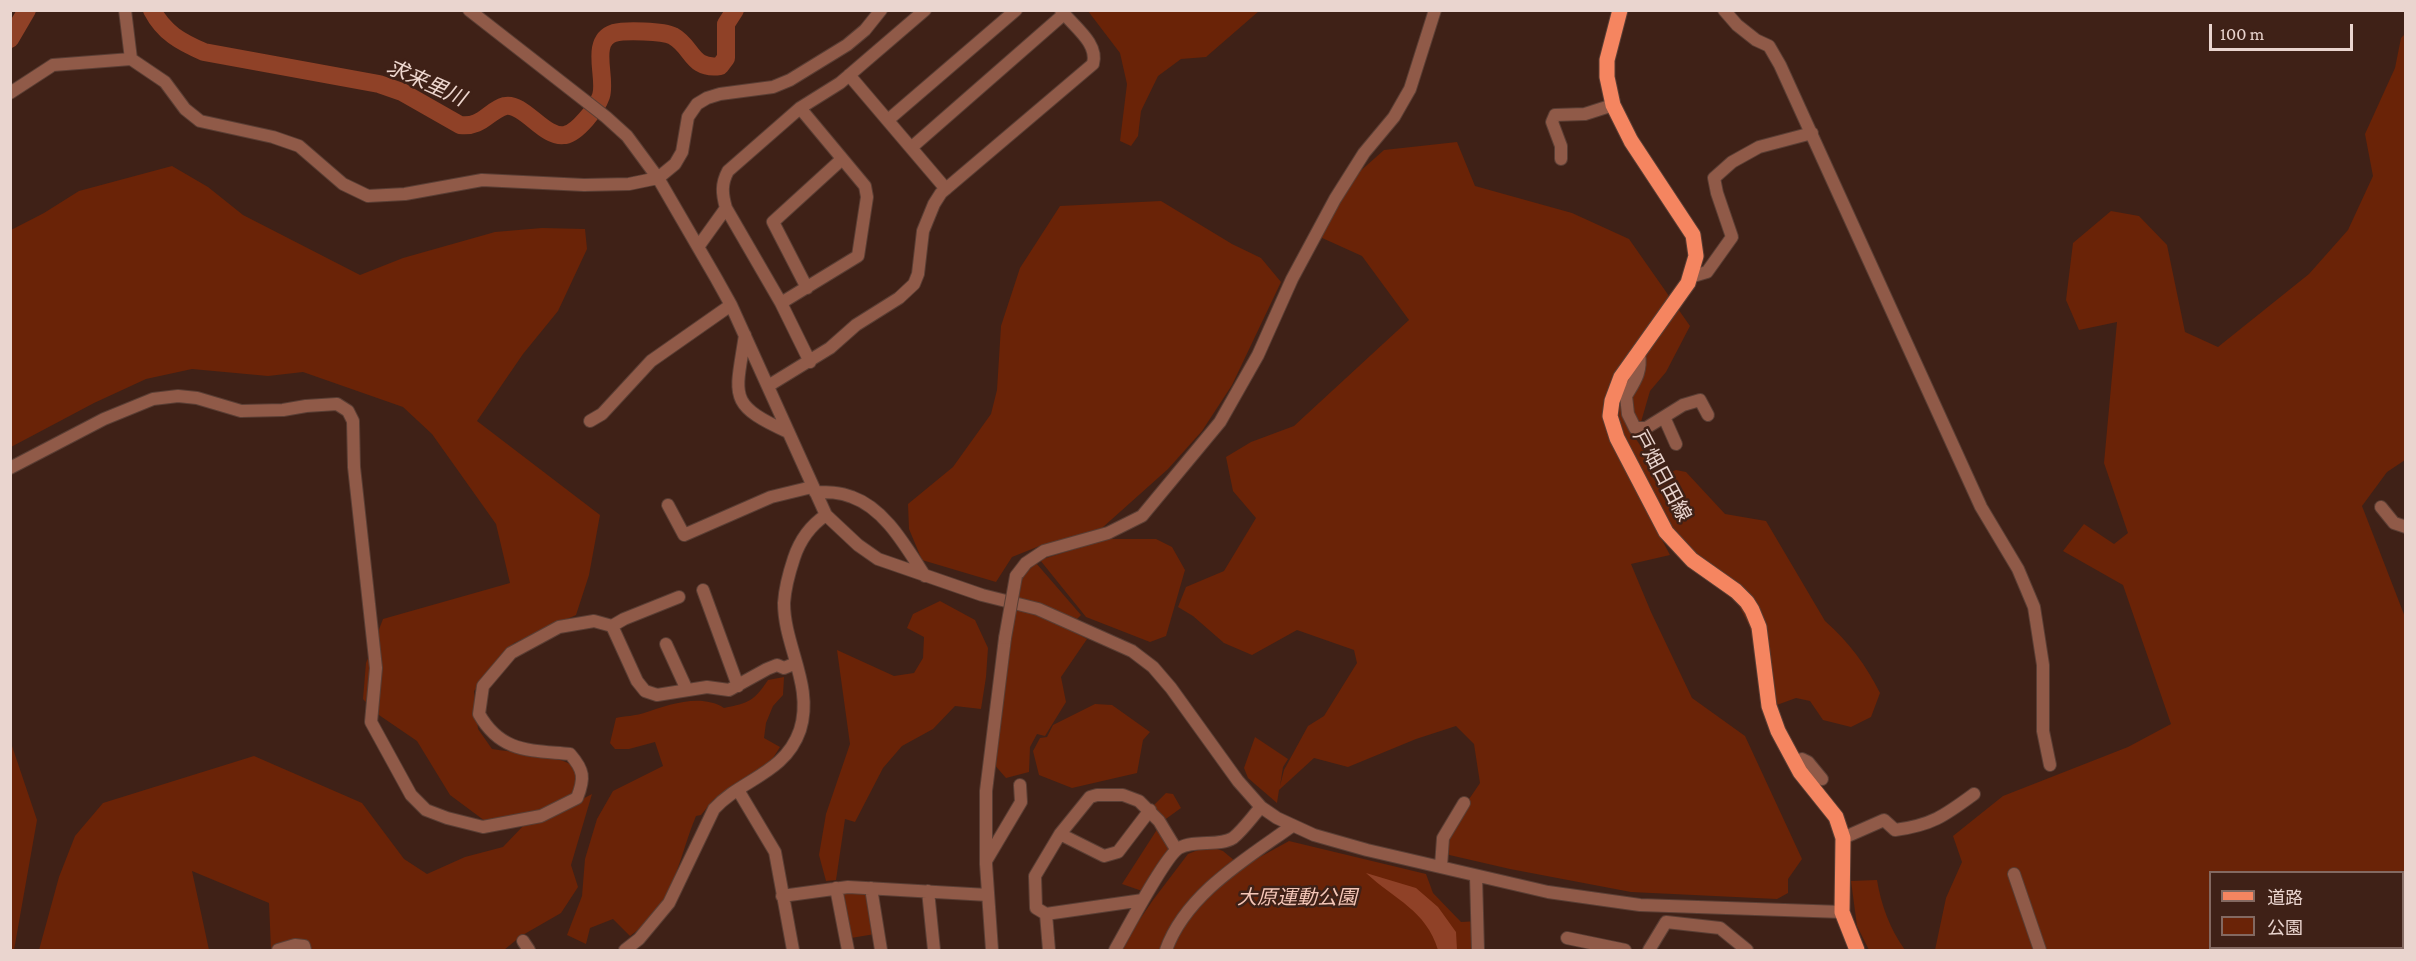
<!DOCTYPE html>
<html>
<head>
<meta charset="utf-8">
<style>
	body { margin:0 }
	#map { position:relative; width:2416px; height:961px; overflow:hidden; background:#3f2117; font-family:"Crimson Pro","Noto Sans JP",serif }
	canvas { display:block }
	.frame { position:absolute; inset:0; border:12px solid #ead5cf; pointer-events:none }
	.legend { position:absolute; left:2209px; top:871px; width:195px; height:78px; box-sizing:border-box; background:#3f2117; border:2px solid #836961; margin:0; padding:8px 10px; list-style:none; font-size:18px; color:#ead5cf }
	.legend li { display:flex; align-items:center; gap:12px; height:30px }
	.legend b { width:30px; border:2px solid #836961 }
	.scale { position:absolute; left:2209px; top:24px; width:144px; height:27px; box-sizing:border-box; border:3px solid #ead5cf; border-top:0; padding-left:8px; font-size:18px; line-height:21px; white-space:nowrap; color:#ead5cf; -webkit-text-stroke:4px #3f2117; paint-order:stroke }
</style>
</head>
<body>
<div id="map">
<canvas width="2416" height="961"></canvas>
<div class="frame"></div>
<ul class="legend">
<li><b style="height:8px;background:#f58560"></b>道路</li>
<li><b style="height:16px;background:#6a2307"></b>公園</li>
</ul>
<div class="scale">100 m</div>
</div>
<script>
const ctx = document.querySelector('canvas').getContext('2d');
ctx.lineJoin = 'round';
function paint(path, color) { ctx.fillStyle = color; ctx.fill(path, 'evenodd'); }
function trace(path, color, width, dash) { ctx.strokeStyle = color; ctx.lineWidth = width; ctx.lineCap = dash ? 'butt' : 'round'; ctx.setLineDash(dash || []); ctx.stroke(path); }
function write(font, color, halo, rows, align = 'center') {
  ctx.font = font + ' "Crimson Pro","Noto Sans JP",serif'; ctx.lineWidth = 5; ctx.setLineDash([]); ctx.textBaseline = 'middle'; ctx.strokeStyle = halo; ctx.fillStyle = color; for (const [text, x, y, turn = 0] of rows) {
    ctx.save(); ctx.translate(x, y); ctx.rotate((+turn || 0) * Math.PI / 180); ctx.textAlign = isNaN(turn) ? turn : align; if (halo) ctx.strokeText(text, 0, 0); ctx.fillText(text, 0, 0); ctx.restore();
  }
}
const green = new Path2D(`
	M1088 11H1259L1206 57 1181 59 1158 76 1141 111 1138 136 1131 146 1120 141 1127 84 1120 53Z
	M2405 34V460L2387 472 2362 506 2405 617V950H1935L1946 898 1962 862 1953 836 2003 796 2128 747 2171 724 2123 585 2063 551 2084 524 2114 544 2128 533 2104 463 2117 322 2079 330 2066 300 2073 243 2111 211 2139 216 2167 245 2185 332 2218 347 2309 274 2348 230 2373 176 2365 134 2395 68 2401 38ZM2210 872H2402V948H2210Z
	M1457 142 1475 186 1572 213 1629 239 1690 326 1666 372 1650 391 1636 439 1660 476 1676 470 1686 472 1725 514 1766 521 1825 621C1849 642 1866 665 1880 693L1871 717 1851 727 1823 720 1810 701 1796 698 1774 706 1758 675 1750 627 1737 602 1702 576 1628 466 1626 472 1670 555 1631 564 1651 612 1692 698 1745 736 1802 859 1788 879V893L1777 899 1631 892 1510 869 1445 854C1447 826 1465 806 1480 783L1474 744 1456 726 1416 739 1348 767 1314 758 1279 790 1277 803 1248 778 1244 768 1255 737 1288 759 1283 767 1280 786 1284 770 1308 726 1324 716 1357 663 1354 650 1297 630 1252 655 1224 643 1193 616 1178 607 1186 587 1224 571 1256 518 1233 491 1226 457 1251 442 1294 426 1409 320 1362 256 1320 237 1357 174 1384 150Z
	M172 166 208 187 243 215 360 275 403 258 495 232 542 228 585 229 587 249 558 311 523 354 477 421 600 515 589 575 576 615 514 643 474 691 478 729 492 749C509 752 563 755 574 767 580 775 577 786 575 794L541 812 485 821 450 795 417 741 376 713 363 699 366 663 383 619 510 583 496 524 432 434 403 407 303 372 268 376 192 369 146 379 94 403 11 447V230L44 213 79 191Z
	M1161 201 1232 244 1261 258 1281 282 1232 385 1202 431 1168 469 1102 528 1037 547 1012 557 996 582 922 560 909 529 908 504 953 467 991 414 997 390 1001 326 1020 268 1060 206Z
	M1107 539H1156L1172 547 1185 570 1166 636 1150 642 1086 617 1040 560Z
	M1036 563 1081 615 1075 621 1043 605 1017 597 1021 577Z
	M940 601 975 620 988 648 986 677 981 709 955 706 933 729 902 746 883 768 855 822 845 819 836 880 826 881 819 855 826 814 850 744 837 650 894 676 914 673 923 658 924 637 907 628 913 614Z
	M1014 608 1040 614 1087 639 1061 677 1066 702 1045 736 1037 734 1030 747 1029 772 1006 778 992 762Z
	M784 677 783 695 773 706 766 723 764 738 780 747 773 758 752 777 714 799 701 815 696 816C677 862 675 905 630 936L613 919 590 928 586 944 567 935 582 896 585 859 597 819 613 791 663 766 655 742 629 749H615L610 743 616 718C625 716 635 716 644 713 669 705 700 693 724 708 749 703 754 701 768 680Z
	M1095 704 1112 705 1150 732 1143 740 1137 773 1072 788 1039 775 1033 751 1040 738 1047 737 1053 725Z
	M11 743 37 820 14 950H10Z
	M254 756 362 803 404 859 427 874 465 857 503 847 524 825 554 814 592 794 571 865 578 887 561 913 521 936 504 950H309L305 939 271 949 269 903 192 871 209 950H39L59 877 75 836 103 803Z
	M1166 793 1173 794 1181 808 1163 821 1153 806Z
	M1158 828 1173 851 1145 892 1122 884Z
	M1289 841 1426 874 1433 893 1461 922 1479 921 1481 950H1119L1153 900 1188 854 1208 846 1223 851 1242 867Z
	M1877 880C1881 905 1890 929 1905 950H1869L1857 926 1851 881Z
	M842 892H867L875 934 851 938Z`);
const water = new Path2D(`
	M1366 873 1416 888 1438 907 1456 932 1457 950H1438C1426 910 1395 900 1366 873Z`);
const river = new Path2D(`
	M152 10C164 33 181 42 204 52L379 84 402 92 460 125C482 128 488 111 505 106 524 102 544 139 565 135 577 133 597 108 601 96 607 78 589 41 614 33 625 30 663 31 673 36 693 47 691 70 720 66L726 58V24L735 10
	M10 39 27 10`);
const minor = new Path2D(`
	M125 10 131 59
	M469 10 606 117 627 136 658 178 716 278 731 305 826 515 858 545 878 559 982 595 1038 609 1132 651 1153 667 1171 688 1238 781 1261 807 1277 818 1314 835 1367 850 1548 892 1640 905 1842 912
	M1724 10 1737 25 1756 40 1769 46 1780 65 1981 507 2018 569 2034 607 2043 665V731L2050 765
	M849 75 946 189
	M10 93 53 65 131 59 165 82 185 109 200 121 273 137 299 146 343 184 368 196 405 194 482 180 584 185 629 184 658 178 675 164 682 152 688 117 697 104 707 98 720 94 773 87 790 80 847 45 865 30 881 10
	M888 120 1016 10
	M912 147 1064 14
	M1561 159V146L1552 122 1555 115 1585 114 1613 105
	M698 247 726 208
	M1690 277 1707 272 1732 237 1717 193 1714 178 1732 162 1759 147 1812 133
	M807 288 773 222 841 160
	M781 303 858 256 867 197 865 186 800 108
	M745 335C736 396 726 404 788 432
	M1639 353C1642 372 1635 381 1626 396L1628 414 1635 428H1646L1683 405 1700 400 1708 415
	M810 362 781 303 726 208C722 194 721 184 728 171L800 108 840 83 925 10
	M768 386 830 348 856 325 899 298 914 284 918 274 923 231 934 204 941 193 1093 64C1099 43 1073 26 1061 10
	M1664 417 1676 444
	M590 421 602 414 651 361 731 305
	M10 468 104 419 153 399 178 396 197 398 241 411 283 410 306 406 337 404 348 411 353 421 354 467 376 668 371 722 411 795 426 810 447 818 483 827 541 816 577 798C585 778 584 770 570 754 530 750 501 753 479 714L483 686 511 653 559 627 594 621 612 626 637 681 645 691 657 695 707 687 729 690 767 669 777 665 784 668 796 663
	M815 492C827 492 840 492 852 497 886 509 907 549 925 576
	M668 505 684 535 771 497 812 487
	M2381 507 2394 523 2406 527
	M1016 576 1026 563 1044 551 1108 533 1142 516 1220 422 1258 355 1292 279 1335 199 1364 153 1394 117 1410 89 1435 10
	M703 590 738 686
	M612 626 624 619 679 597
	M666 644 687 690
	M1795 762 1802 759 1808 762 1822 779
	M738 790 775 852 793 950
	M1060 834 1104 856 1118 852 1150 810
	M1843 838 1884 820 1895 830C1932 825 1944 816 1974 794
	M986 861 1021 802 1020 785
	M1441 866 1443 838 1464 803
	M2014 874 2040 950
	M1476 876 1478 950
	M836 888 848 950
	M871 888 881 950
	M928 891 934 950
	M782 896 848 887 988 895
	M1143 900 1046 914 1036 908 1035 876 1060 834 1090 797 1097 795H1123L1139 801 1159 821 1176 849
	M1046 914 1049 950
	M1567 938 1625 950
	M523 941 529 950
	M278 950 295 945 304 946 305 950
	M625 950 639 939 669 903 714 809C741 779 785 774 800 730 814 686 784 646 784 603 785 587 789 573 794 558 800 540 811 525 826 515
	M992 950 986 864V791L1005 638
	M1115 950C1125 933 1165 856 1179 848 1195 839 1219 847 1233 838 1243 830 1252 817 1261 807
	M1166 950C1186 894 1246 859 1292 826
	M1649 950 1666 922 1720 928 1747 950`);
const major = new Path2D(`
	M1620 10 1607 60V77L1613 105 1631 141 1693 235 1696 256 1688 283 1621 377 1612 401 1610 416 1617 438 1666 532 1692 560 1736 591 1747 602 1752 610 1759 627 1769 706 1778 731 1800 772 1836 817 1843 838 1842 912 1857 950`);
const minorBridge = new Path2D(`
	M1005 638 1016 576`);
const streetNames = [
	["戸畑日田線",1662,476,62]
];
const parkNames = [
	["大原運動公園",1297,898]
];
const waterNames = [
	["求来里川",426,83,24]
];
paint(green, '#6a2307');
paint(water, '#8f4127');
trace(river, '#8f4127', 18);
trace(minor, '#5a3e34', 14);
trace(major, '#5a3e34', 17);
trace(minor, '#905a48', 12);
trace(major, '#f58560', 15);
trace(minorBridge, '#5a3e34', 14, []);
trace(minorBridge, '#905a48', 12);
write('20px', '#ead5cf', '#3f2117', streetNames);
write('italic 20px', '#f4c6b7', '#3f2117', parkNames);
write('italic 21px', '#eed7cf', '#3f2117', waterNames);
</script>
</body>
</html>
